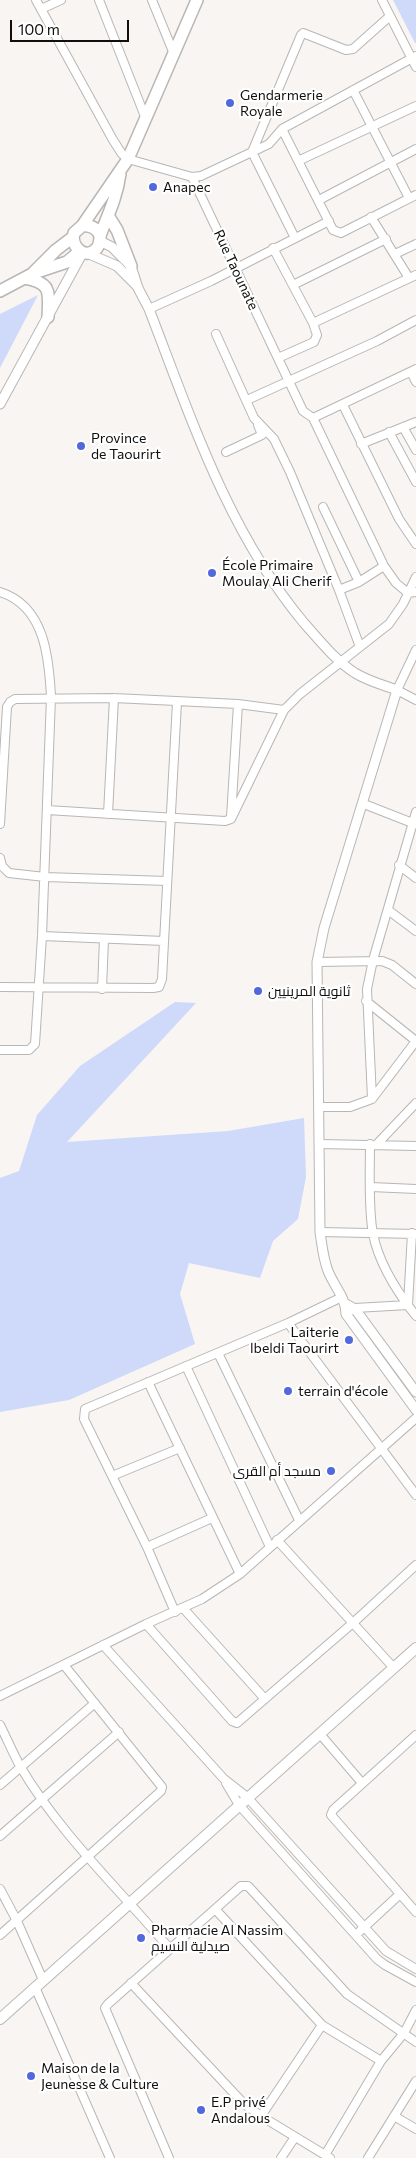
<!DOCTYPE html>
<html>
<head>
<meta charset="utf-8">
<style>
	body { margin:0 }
	#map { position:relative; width:416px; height:2158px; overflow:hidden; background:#f8f5f2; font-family:Commissioner,sans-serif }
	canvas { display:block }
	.scale { position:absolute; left:10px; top:20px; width:119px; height:22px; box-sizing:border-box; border:2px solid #100f0e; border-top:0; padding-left:6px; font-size:15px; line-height:18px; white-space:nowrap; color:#100f0e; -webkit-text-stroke:4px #fff; paint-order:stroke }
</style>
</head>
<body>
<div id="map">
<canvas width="416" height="2158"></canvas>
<div class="scale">100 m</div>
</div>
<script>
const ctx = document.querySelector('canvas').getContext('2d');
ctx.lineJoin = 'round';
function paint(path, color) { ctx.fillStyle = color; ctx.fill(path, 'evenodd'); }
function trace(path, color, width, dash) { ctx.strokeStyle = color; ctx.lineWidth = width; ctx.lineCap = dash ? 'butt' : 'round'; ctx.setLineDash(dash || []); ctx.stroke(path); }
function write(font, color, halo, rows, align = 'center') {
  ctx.font = font + ' Commissioner,Cairo,sans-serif'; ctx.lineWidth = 4.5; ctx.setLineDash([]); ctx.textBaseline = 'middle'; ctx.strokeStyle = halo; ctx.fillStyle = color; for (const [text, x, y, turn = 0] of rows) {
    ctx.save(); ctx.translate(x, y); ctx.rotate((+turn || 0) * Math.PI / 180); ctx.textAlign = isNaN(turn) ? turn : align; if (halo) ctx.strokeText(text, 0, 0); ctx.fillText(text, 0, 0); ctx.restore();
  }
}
const green = new Path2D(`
	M393 0H416V43H415Z
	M38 295 0 368V314Z
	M175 1002 196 1003 67 1142 228 1131 304 1118 306 1177 298 1219 273 1241 260 1278 189 1263 180 1294 195 1344 69 1400 0 1412V1178L19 1171 37 1115 80 1066Z`);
const minor = new Path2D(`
	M36 0 113 140 122 154 128 159 192 177 201 176 269 144 282 129 416 56
	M99 0 146 119
	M152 0 174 54
	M382 0 416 67
	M41 9 61 0
	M353 90 409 198
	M282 129 333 230 341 233 416 195
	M298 161 416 106
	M192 177 303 411 313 418
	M319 200 416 149
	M371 217 409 278
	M295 238 252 152 301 35 303 33 346 50 353 49 390 16
	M273 248 313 323 317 335 314 342 278 358
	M395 254 416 244
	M293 285 386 239
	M149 309 211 281 329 221
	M313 323 416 275
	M216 334 254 418 274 439 290 472 339 590 360 647
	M411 372 416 382
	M247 400 377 341 416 320
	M343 405 399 519 416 544
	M313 418 384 566 396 583 408 593 416 592
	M313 418 416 369
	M403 427 416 450
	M389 432 416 482
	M361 444 416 422
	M226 452 262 435 258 425
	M323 507 359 582
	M339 590 359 582 384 566
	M0 592C45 606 49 658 51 697L42 936 35 1044 29 1050H0
	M416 650 397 690 416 700
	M364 804 415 824
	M47 810 225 821 231 819 284 710 300 694 389 624 403 604 416 577
	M108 814 114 698
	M231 817 238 704
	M0 824 7 707 10 702 15 699 114 698 238 704 284 710
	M0 858 2 866 9 873 45 877 167 881
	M399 865 416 878
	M388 910 416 931
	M42 936 164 941
	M317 962 382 961 392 965 416 984
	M0 987 153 988 159 987 162 979 177 702
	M102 989 104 939
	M366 1001 416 1041
	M372 1099 367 989 373 960 416 812
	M319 1107H350L372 1099 416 1041
	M319 1144 416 1146
	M370 1144C370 1172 368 1206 373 1234 379 1264 397 1292 416 1316
	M377 1144 416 1103
	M371 1187 416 1189
	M320 1232 416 1234
	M346 1314 355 1308 408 1305 412 1233
	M288 1323 416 1495
	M218 1353 299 1520
	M186 1366 270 1547
	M148 1382 240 1574
	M112 1476 180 1448
	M277 1540 393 1667
	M147 1547 212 1518
	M183 1608 265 1699
	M175 1612 147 1547 84 1419 85 1409 288 1323 342 1297
	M146 1624 232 1721 237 1723 354 1622 416 1565
	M103 1645 224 1779 247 1797 386 1951 416 1969
	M0 1696 146 1624 202 1599 240 1574 416 1418
	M0 1725C7 1739 13 1753 20 1766 60 1834 119 1889 170 1949
	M320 1734 362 1783
	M416 1735 333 1810 331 1815 416 1912
	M226 1783 239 1805 377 1959 385 1965 416 1982
	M0 1785 95 1703
	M0 1836 119 1732
	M0 1889 17 1921 43 1980
	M215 1909 322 2025 381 2061
	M360 1931 399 1895
	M0 1935 161 1791 162 1787 64 1665
	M131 1983 244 2104 261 2116 330 2158
	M35 1987 110 2158
	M261 2116 322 2025
	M394 2116 416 2129
	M325 2155 381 2061 404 2033 416 2010
	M169 2158 105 2008 108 2004 241 1886H248L347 1994 416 2042
	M281 2158 295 2137
	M368 2158 416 2081`);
const tertiary = new Path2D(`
	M100 241 112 247 131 266 138 288 149 309C191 418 228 532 304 623 320 641 335 660 355 673 368 681 383 685 397 690L324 928 317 962 320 1232C322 1245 323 1258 328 1271 334 1286 346 1298 346 1314L416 1410
	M87 253 117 266 138 287
	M0 404 83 252
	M346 1304 355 1309 416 1392`);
const secondary = new Path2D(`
	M0 2019 416 1648`);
const primary = new Path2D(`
	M109 217 117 230 131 266
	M82 226 128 159 197 0
	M100 236C97 228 91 225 82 226L74 233C70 247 86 261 97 248 101 243 99 238 101 233 109 213 117 196 120 174
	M34 273 67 262 80 251
	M25 278C52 283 49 292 48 317
	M0 291 32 274 56 250 73 237`);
const markers = [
	[230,103,5,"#5268dd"],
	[153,187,5,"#5268dd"],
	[81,446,5,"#5268dd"],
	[212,573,5,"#5268dd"],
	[258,991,5,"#5268dd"],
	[349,1340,5,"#5268dd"],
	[288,1391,5,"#5268dd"],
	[331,1471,5,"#5268dd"],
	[141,1938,5,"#5268dd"],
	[31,2076,5,"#5268dd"],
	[201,2110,5,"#5268dd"]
];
const poiNames = [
	["Gendarmerie",240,95],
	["Royale",240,111],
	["Anapec",163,187],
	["Province",91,438],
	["de Taourirt",91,454],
	["École Primaire",222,565],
	["Moulay Ali Cherif",222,581],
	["ثانوية المرينيين",268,991],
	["Laiterie",339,1332,"right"],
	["lbeldi Taourirt",339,1348,"right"],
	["terrain d'école",298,1391],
	["مسجد أم القرى",321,1471,"right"],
	["Pharmacie Al Nassim",151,1930],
	["صيدلية النسيم",151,1946],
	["Maison de la",41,2068],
	["Jeunesse & Culture",41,2084],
	["E.P privé",211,2102],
	["Andalous",211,2118]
];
const streetNames = [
	["Rue Taounate",236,270,65]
];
paint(green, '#cfd9fa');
trace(minor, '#b9b6b3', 10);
trace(tertiary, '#b9b6b3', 11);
trace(secondary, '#b9b6b3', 12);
trace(primary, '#b9b6b3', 14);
trace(minor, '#fff', 8);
trace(tertiary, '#fff', 9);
trace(secondary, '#fff', 10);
trace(primary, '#fff', 11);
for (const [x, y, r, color] of markers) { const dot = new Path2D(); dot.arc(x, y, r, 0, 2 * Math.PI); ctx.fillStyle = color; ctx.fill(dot); trace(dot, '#fff', 2); }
write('14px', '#100f0e', '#fff', poiNames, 'left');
write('14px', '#100f0e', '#fff', streetNames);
</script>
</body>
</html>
